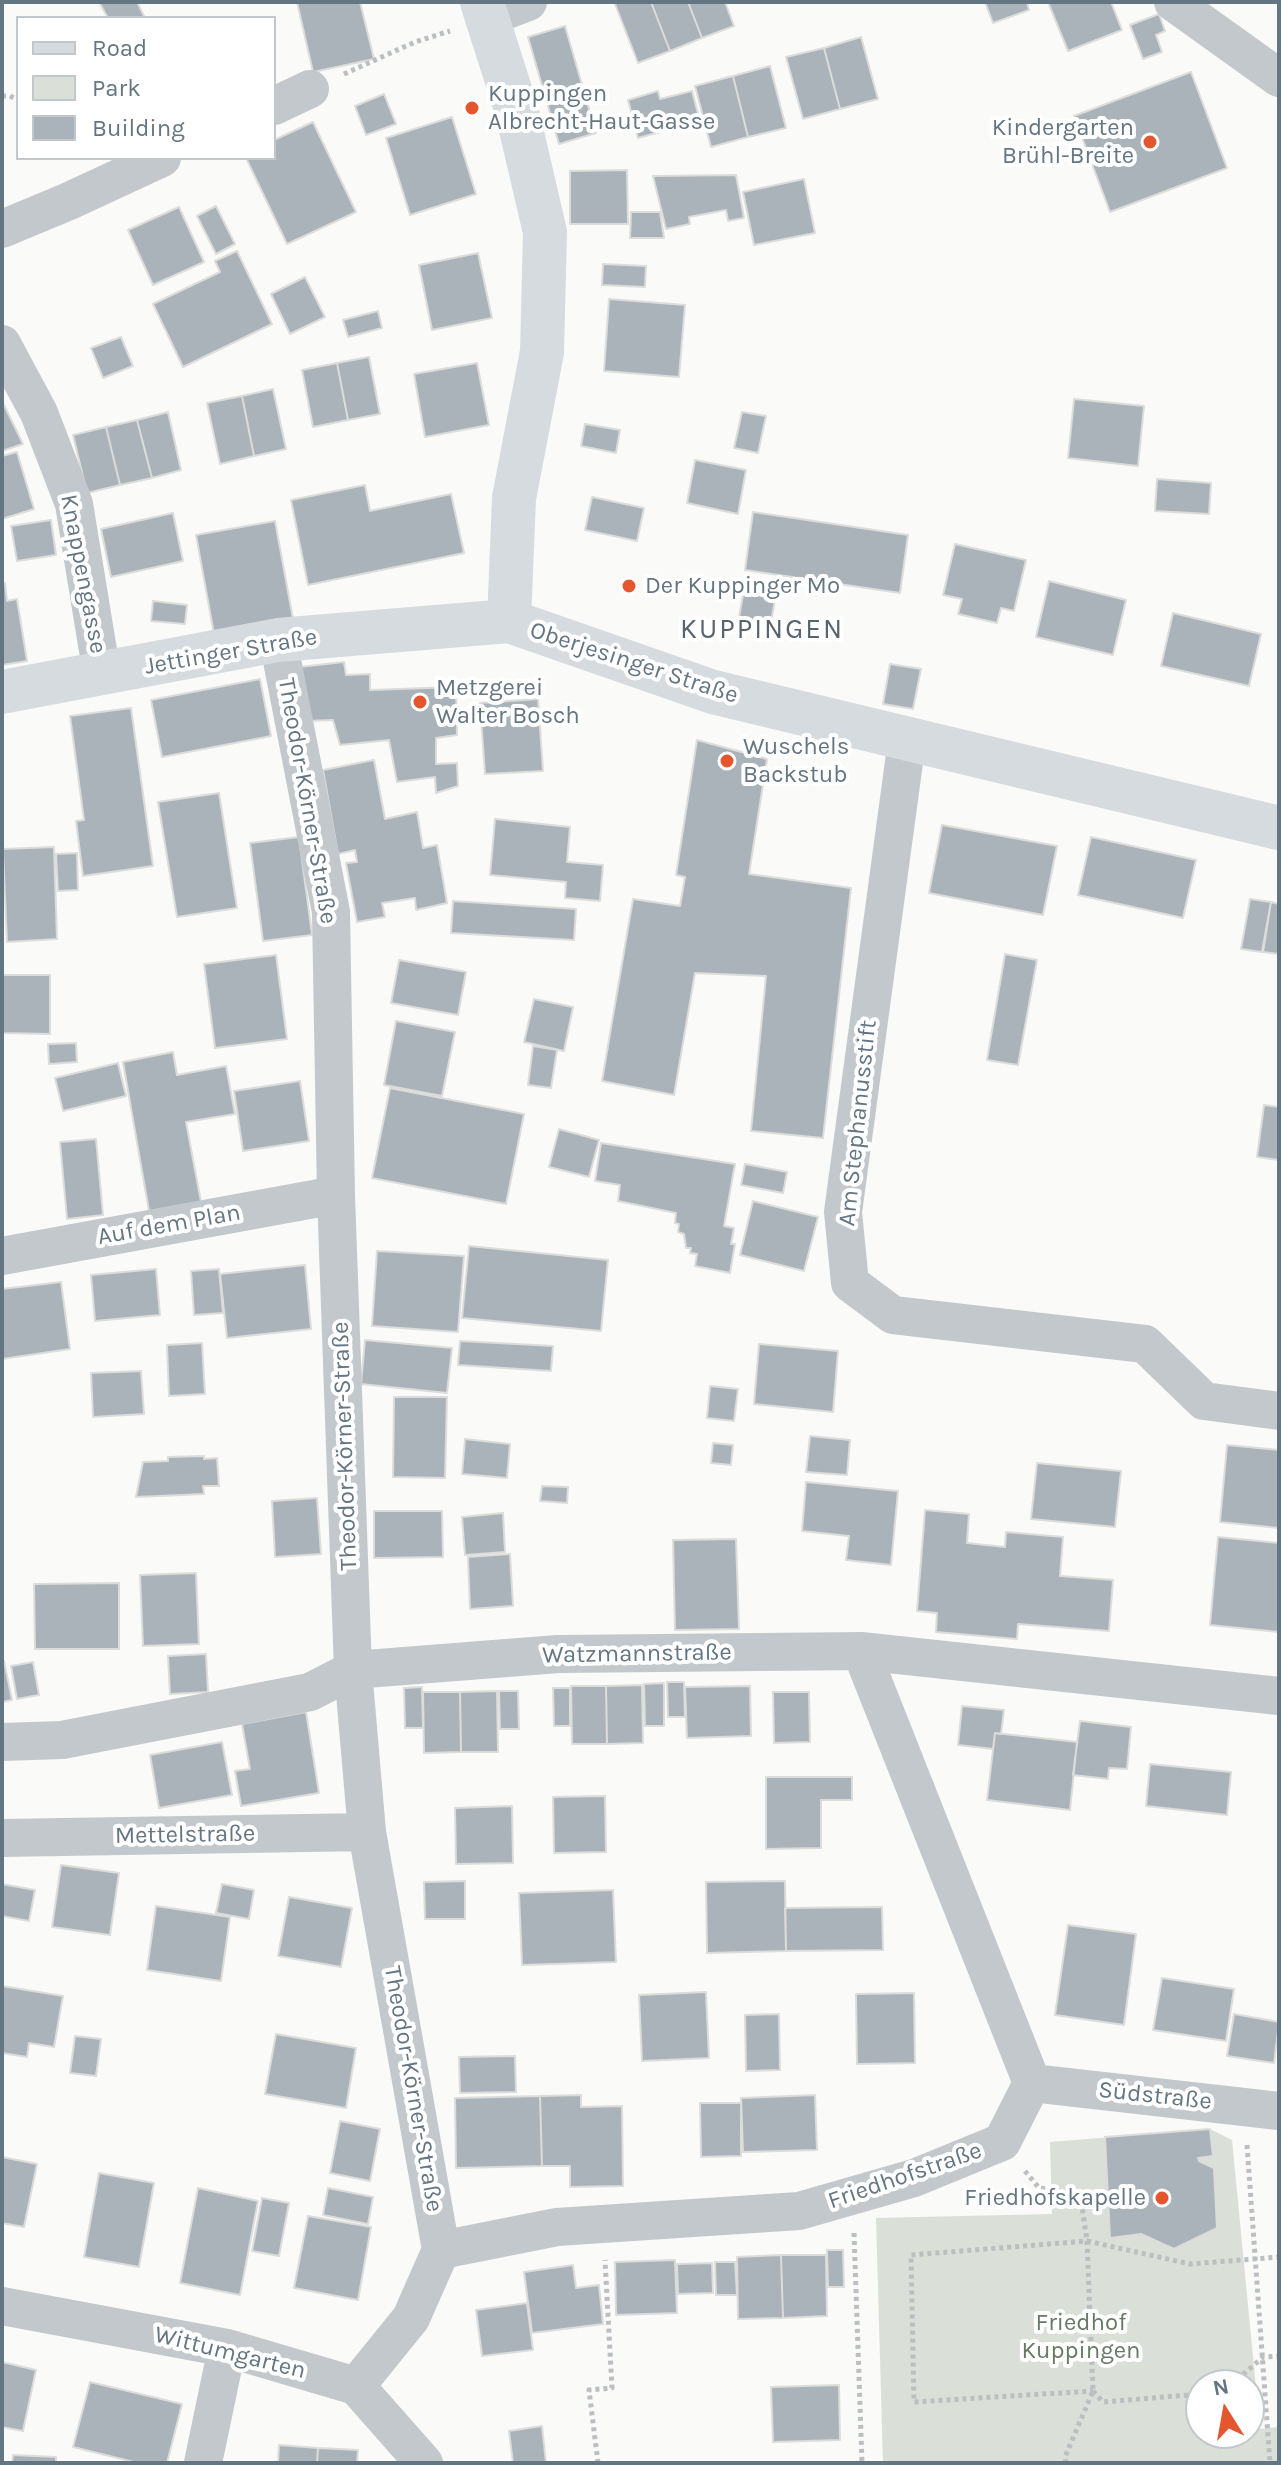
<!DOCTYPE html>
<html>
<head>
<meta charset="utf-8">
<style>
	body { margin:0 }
	#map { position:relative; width:1281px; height:2465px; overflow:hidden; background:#fafaf8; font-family:Karla,sans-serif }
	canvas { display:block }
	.frame { position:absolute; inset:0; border:4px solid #657683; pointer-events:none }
	.legend { position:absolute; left:16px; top:16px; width:260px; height:144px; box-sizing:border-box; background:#fff; border:2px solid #c1c8cd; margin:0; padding:10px 14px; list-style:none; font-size:24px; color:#657683 }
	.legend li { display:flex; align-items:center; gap:16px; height:40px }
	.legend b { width:40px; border:2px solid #c1c8cd }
	.north { position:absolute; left:1185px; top:2369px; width:80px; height:80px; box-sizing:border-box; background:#fff; border:2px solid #c1c8cd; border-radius:50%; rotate:349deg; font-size:22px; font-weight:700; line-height:32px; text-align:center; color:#657683 }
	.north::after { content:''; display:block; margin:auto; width:28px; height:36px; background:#e4572e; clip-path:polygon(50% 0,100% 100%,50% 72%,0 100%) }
</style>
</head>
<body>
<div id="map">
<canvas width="1281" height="2465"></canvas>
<div class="frame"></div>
<ul class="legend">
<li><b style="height:10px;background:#d6dbdf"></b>Road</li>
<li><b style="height:22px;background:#dadfd7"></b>Park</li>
<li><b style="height:22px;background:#aab3b9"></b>Building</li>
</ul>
<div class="north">N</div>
</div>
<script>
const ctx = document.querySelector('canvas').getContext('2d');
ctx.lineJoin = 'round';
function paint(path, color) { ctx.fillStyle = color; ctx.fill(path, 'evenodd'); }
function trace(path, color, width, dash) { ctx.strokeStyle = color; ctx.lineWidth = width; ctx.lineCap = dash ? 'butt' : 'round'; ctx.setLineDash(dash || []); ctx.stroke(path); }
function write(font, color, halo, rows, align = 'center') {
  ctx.font = font + ' Karla,sans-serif'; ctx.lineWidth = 8; ctx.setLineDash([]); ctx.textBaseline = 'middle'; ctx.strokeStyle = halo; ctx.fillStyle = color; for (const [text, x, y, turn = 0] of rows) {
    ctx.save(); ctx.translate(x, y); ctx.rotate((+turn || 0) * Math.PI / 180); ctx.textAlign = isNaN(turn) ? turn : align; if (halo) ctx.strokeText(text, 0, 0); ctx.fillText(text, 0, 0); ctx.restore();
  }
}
const green = new Path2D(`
	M1210 2129 1232 2140 1260 2429 1279 2427V2463H883L876 2218 1052 2214 1050 2142ZM1201 2385H1249V2433H1201Z`);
const building = new Path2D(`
	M99 2H137L145 18H108Z
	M297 2H360L374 59 313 72Z
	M619 2H651L670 51 638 63 615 4Z
	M651 2H688L702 38 670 51Z
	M688 2H725L734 26 702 38Z
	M985 2H1027L1029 10 993 23Z
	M1048 2H1111L1122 30 1068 51Z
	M1159 14 1165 31 1156 35 1162 52 1143 59 1130 25Z
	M565 26 596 133 559 144 528 37Z
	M861 37 878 99 840 109 824 48Z
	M824 48 840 109 803 119 786 57Z
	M770 66 786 128 748 137 733 76Z
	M1191 72 1227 168 1110 212 1074 116Z
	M733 76 748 137 711 147 695 86Z
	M658 91 660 99 692 91 700 121 638 138 628 100Z
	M384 94 396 124 366 135 355 106Z
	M452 117 476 194 410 215 386 138Z
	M313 122 356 212 287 244 246 158H274V140Z
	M627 170 628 224H570V171Z
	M736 175 744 218 728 221 726 210 689 217 690 224 666 229 653 176Z
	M804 179 815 233 754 245 743 192Z
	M216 206 235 244 216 254 197 216Z
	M179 207 204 262 153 285 128 230Z
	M631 212H660L664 238H630Z
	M237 251 272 324 183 367 153 304 220 272 215 261Z
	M478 253 492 318 432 330 419 265Z
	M603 264 646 266 645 287 602 285Z
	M305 277 325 317 290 334 271 294Z
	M609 299 685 305 679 377 604 371Z
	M378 311 382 328 348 337 343 320Z
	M121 337 133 366 103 378 91 348Z
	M369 357 380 414 348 420 337 363Z
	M337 363 348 420 313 427 302 370Z
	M477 363 489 425 425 437 414 374Z
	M273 389 286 449 254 456 242 396Z
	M242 396 254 456 220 464 207 403Z
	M1074 399 1144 406 1138 466 1068 458Z
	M2 401 23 444 2 451Z
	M168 412 181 470 152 478 137 420Z
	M742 412 766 416 758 453 734 448Z
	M137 420 152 478 120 485 106 427Z
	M585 424 620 430 616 453 581 446Z
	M106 427 120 485 87 493 73 435Z
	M17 452 34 509 2 519V456Z
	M695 460 746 470 738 514 687 503Z
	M1157 479 1211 483 1209 514 1155 511Z
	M365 485 370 511 451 494 464 553 308 585 291 500Z
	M592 497 644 508 637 541 585 530Z
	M753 512 908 535 900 593 745 570Z
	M173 513 183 561 111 577 101 529Z
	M51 520 56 555 17 561 11 526Z
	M275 521 293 619 214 634 196 535Z
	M955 544 1026 560 1014 611 1001 608 997 623 958 614 962 599 943 595Z
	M1049 581 1126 600 1113 655 1036 637Z
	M2 583H5L7 601 17 599 27 661 2 665Z
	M744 589 776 594 769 634 737 629Z
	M153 601 187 605 185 624 151 621Z
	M1173 613 1261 634 1249 686 1161 666Z
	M344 662 346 675 370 674V690L456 687 457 735 436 738V764L457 763 458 786 436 793 435 777 397 782 389 740 340 745 333 720 305 721 300 667Z
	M890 664 921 669 913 709 883 704Z
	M260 679 271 736 162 757 151 700Z
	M538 699 543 771 485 774 480 703Z
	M131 708 153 866 83 876 76 821 84 820 70 716Z
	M697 740 767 759 749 874 851 888 823 1138 751 1131 766 976 695 973 674 1095 602 1081 633 899 680 906 685 877 676 875Z
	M374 760 385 819 417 812 423 848 437 845 447 903 416 910 415 898 382 903 385 917 357 922 346 863 357 862 355 850 338 854 323 770Z
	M219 793 237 908 177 917 158 802Z
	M495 819 570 827 567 862 603 865 600 901 565 898 566 882 490 875Z
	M942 825 1057 846 1043 915 929 893Z
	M299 837 312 935 263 941 250 843Z
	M1091 837 1196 860 1183 918 1078 895Z
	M54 847 57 939 7 942 3 849Z
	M77 853 78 890 58 891 56 854Z
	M1250 899 1271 902 1262 952 1241 949Z
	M453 901 576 909 574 940 451 933Z
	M1271 902 1279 904V954L1263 952Z
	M1005 954 1037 960 1018 1065 987 1060Z
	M276 955 287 1039 215 1048 204 964Z
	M399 960 466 972 458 1015 391 1003Z
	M2 975H50V1034L2 1033Z
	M534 999 573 1007 564 1051 524 1042Z
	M396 1021 455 1032 442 1096 384 1085Z
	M76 1043 77 1062 49 1064 48 1044Z
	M533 1046 557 1050 551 1088 528 1085Z
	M173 1052 177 1075 226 1066 235 1114 186 1122 201 1202 149 1211 123 1062Z
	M118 1063 126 1096 63 1111 55 1078Z
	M300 1081 309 1141 243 1151 234 1091Z
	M390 1088 524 1114 506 1204 372 1178Z
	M1264 1105 1279 1107V1160L1257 1157Z
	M559 1129 599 1140 589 1177 549 1167Z
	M96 1139 103 1215 67 1219 60 1142Z
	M601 1143 735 1164 724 1226 734 1228 731 1244H735L730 1273 695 1266 697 1254 690 1253 691 1248H686L684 1234 678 1232 679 1224 675 1223 676 1213 618 1201 620 1185 595 1181Z
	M745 1164 787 1172 783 1193 741 1185Z
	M753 1201 818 1217 804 1271 740 1255Z
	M469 1246 608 1260 601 1331 462 1318Z
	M377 1251 464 1256 458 1332 372 1326Z
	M305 1265 311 1329 227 1338 220 1274Z
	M156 1269 160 1315 95 1321 91 1275Z
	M219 1269 223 1313 194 1315 191 1271Z
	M61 1282 70 1349 2 1359V1289Z
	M365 1340 452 1348 447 1393 361 1384Z
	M460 1341 553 1346 551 1371 458 1365Z
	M202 1343 205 1394 169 1396 167 1345Z
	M759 1344 838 1351 833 1412 754 1404Z
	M141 1371 144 1414 93 1417 91 1373Z
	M710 1386 738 1389 734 1421 707 1418Z
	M394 1397H447L445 1478 393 1477Z
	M810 1436 850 1440 847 1475 806 1472Z
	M465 1439 510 1444 507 1478 462 1474Z
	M713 1443 733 1445 731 1465 711 1463Z
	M1227 1445 1279 1450V1528L1220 1522Z
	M204 1456V1459L217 1458 219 1486H203L204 1494 136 1497 143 1462 168 1461V1457Z
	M1037 1463 1121 1471 1115 1527 1031 1519Z
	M806 1482 898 1491 891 1565 846 1560 849 1536 802 1531Z
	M542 1486 568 1487 567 1503 540 1501Z
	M317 1498 321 1554 275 1557 272 1501Z
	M925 1510 969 1514 967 1543 1005 1547 1006 1532 1063 1537 1060 1576 1113 1580 1109 1631 1018 1624 1017 1639 936 1632 937 1613 917 1611Z
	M374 1511H442L443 1557 374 1558Z
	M503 1513 505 1552 465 1555 462 1517Z
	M1218 1537 1279 1543V1632L1210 1625Z
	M736 1539 739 1629 675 1630 673 1540Z
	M510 1554 513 1606 470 1609 468 1557Z
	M196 1573 199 1644 143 1646 140 1575Z
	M119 1583V1649H35L34 1584Z
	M206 1654 208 1692 170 1694 168 1656Z
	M4 1661 12 1700 2 1702V1662Z
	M33 1662 39 1695 17 1699 11 1666Z
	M667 1682H684L685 1717H668Z
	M664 1683V1726H645L644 1684Z
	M642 1685 643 1743 607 1744 606 1686Z
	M571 1686H606L607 1744H572Z
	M750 1686 751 1736 687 1738 685 1687Z
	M422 1687 423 1728H405L404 1688Z
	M553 1688H570V1726H554Z
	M497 1691 498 1752H461L460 1692Z
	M499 1691H518L519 1729H500Z
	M423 1692H460L461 1752 424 1753Z
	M773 1692H809L810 1742 774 1743Z
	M962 1706 1004 1710 1001 1734 995 1733 993 1749 958 1745Z
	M306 1712 319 1793 241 1806 235 1771 250 1769 242 1724Z
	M1080 1721 1131 1727 1127 1769 1109 1768 1108 1779 1073 1775Z
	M995 1733 1077 1742 1070 1810 987 1800Z
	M222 1742 232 1795 159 1808 150 1755Z
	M1150 1764 1231 1772 1227 1815 1146 1806Z
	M766 1777H852V1800H821V1848L766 1849Z
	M605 1796 606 1852 554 1853 553 1797Z
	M512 1806 513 1863 456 1864 455 1808Z
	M61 1865 119 1873 110 1935 52 1927Z
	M465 1881V1919H425L424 1882Z
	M785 1881 786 1951 707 1953 706 1882Z
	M2 1884 35 1890 29 1921 2 1916Z
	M222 1884 254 1890 249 1919 216 1913Z
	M613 1890 616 1962 522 1965 519 1893Z
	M289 1897 352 1908 341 1967 278 1956Z
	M156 1906 230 1917 221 1981 147 1970Z
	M882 1907 883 1950 786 1951 785 1908Z
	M1068 1925 1136 1934 1124 2025 1055 2015Z
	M1162 1978 1234 1989 1226 2041 1153 2030Z
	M2 1986 63 1996 54 2047 29 2043 27 2057 2 2053Z
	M706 1992 709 2058 642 2061 639 1995Z
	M914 1993 915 2063 857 2064 856 1994Z
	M779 2014 780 2070 746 2071 745 2015Z
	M1234 2014 1279 2022 1274 2063 1227 2056Z
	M276 2034 356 2048 346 2108 265 2094Z
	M75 2036 101 2039 96 2076 70 2073Z
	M515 2056 516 2092 460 2093 459 2057Z
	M581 2095V2107L622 2106 623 2186 570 2187V2166H542L540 2096Z
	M815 2095 817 2150 743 2152 741 2098Z
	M540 2096 542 2166 456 2168 455 2098Z
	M700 2103H741V2156L701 2157Z
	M340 2121 380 2129 370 2181 330 2173Z
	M1210 2129 1213 2156 1198 2158 1199 2161 1214 2168 1217 2228 1174 2249 1141 2234 1110 2238 1105 2137Z
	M2 2157 37 2164 24 2227 2 2223Z
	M99 2173 154 2183 139 2267 84 2257Z
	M198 2188 258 2201 240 2295 180 2283Z
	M328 2188 373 2197 368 2224 323 2215Z
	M262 2198 289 2203 279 2256 252 2251Z
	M308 2216 371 2227 358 2300 294 2288Z
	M827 2250H843L844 2287H828Z
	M781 2255H826L827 2316 783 2318Z
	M781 2255 783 2318 738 2319 737 2257Z
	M675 2260 677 2313 616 2315 615 2262Z
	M715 2262H735L737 2295H716Z
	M712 2263 713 2293 678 2294 677 2264Z
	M573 2265 576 2288 599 2285 603 2324 532 2333 524 2272Z
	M527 2303 533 2350 482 2356 476 2310Z
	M2 2362 36 2370 23 2431 2 2427Z
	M90 2382 182 2404 167 2463H138L73 2447Z
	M839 2385 840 2440 773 2442 771 2387Z
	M542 2426 546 2463H513L509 2431Z
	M279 2445 318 2448 317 2463H278Z
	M318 2448 358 2450 357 2463H317Z
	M13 2455 56 2457V2463H12Z`);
const path = new Path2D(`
	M344 74 415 42 450 31
	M2 96H10L18 100
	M1247 2145 1270 2463
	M1025 2171 1039 2188 1080 2193 1087 2241 1190 2264 1279 2257
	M854 2233 862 2463
	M1231 2385 1263 2357 1279 2356
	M1093 2391 1103 2402 1201 2394
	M598 2463 589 2390 612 2388 605 2260
	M1066 2463 1065 2457 1093 2391 1087 2241 911 2255 914 2402 1093 2391`);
const street = new Path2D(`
	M1173 2 1279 78
	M486 18 528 2
	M274 106 310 89
	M2 229 67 202 162 158
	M2 344 39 413 74 504 102 675
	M278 640 331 912 336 1195 353 1670 367 1832 441 2250
	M907 740 843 1212 850 1283 893 1315 1145 1344 1204 1401 1279 1411
	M2 1256 336 1195
	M2 1742 62 1740 310 1692 353 1670 558 1654 861 1651 1279 1696
	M2 1838 367 1832
	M1032 2083 1279 2111
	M2 2306 227 2348 356 2386 424 2463
	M356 2386 411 2318 441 2250 557 2227 799 2211 914 2178 1002 2142 1032 2083 861 1651
	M203 2463 227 2348`);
const secondary = new Path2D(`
	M482 2 517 112 545 232 542 352 514 498 509 621
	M2 692 278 640 509 621 713 692 1279 828`);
const markers = [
	[472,108,8,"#e4572e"],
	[1150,142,8,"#e4572e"],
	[629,586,8,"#e4572e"],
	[420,702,8,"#e4572e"],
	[727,761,8,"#e4572e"],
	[1162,2198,8,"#e4572e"]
];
const poiNames = [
	["Kuppingen",488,94],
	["Albrecht-Haut-Gasse",488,122],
	["Kindergarten",1134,128,"right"],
	["Brühl-Breite",1134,156,"right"],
	["Der Kuppinger Mo",645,586],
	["Metzgerei",436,688],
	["Walter Bosch",436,716],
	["Wuschels",743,747],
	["Backstub",743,775],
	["Friedhofskapelle",1146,2198,"right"]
];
const streetNames = [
	["Knappengasse",83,574,79],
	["Jettinger Straße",231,652,-10],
	["Oberjesinger Straße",634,663,18],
	["Theodor-Körner-Straße",307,801,80],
	["Am Stephanusstift",858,1123,-84],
	["Auf dem Plan",169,1225,-10],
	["Theodor-Körner-Straße",345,1446,-92],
	["Watzmannstraße",637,1654,-1],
	["Mettelstraße",185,1835,-1],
	["Theodor-Körner-Straße",413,2089,80],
	["Südstraße",1155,2096,6],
	["Friedhofstraße",905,2176,-19],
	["Wittumgarten",230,2353,14]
];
const parkNames = [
	["Friedhof",1081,2323],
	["Kuppingen",1081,2351]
];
const quarterNames = [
	["KUPPINGEN",762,630]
];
paint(green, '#dadfd7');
paint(building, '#aab3b9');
trace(building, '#dcdcda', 2);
trace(path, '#bbbfc2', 5, [4, 4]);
trace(street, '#c3c8cc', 38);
trace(secondary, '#d6dbdf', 44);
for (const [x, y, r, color] of markers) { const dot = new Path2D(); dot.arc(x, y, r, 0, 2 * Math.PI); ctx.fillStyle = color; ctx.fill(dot); trace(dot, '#fff', 3); }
write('24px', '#657683', '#fff', poiNames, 'left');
write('24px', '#657683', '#fff', streetNames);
write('24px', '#687a64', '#fff', parkNames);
ctx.letterSpacing = '2px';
write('28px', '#57646e', '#fff', quarterNames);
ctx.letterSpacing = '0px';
</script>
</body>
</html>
